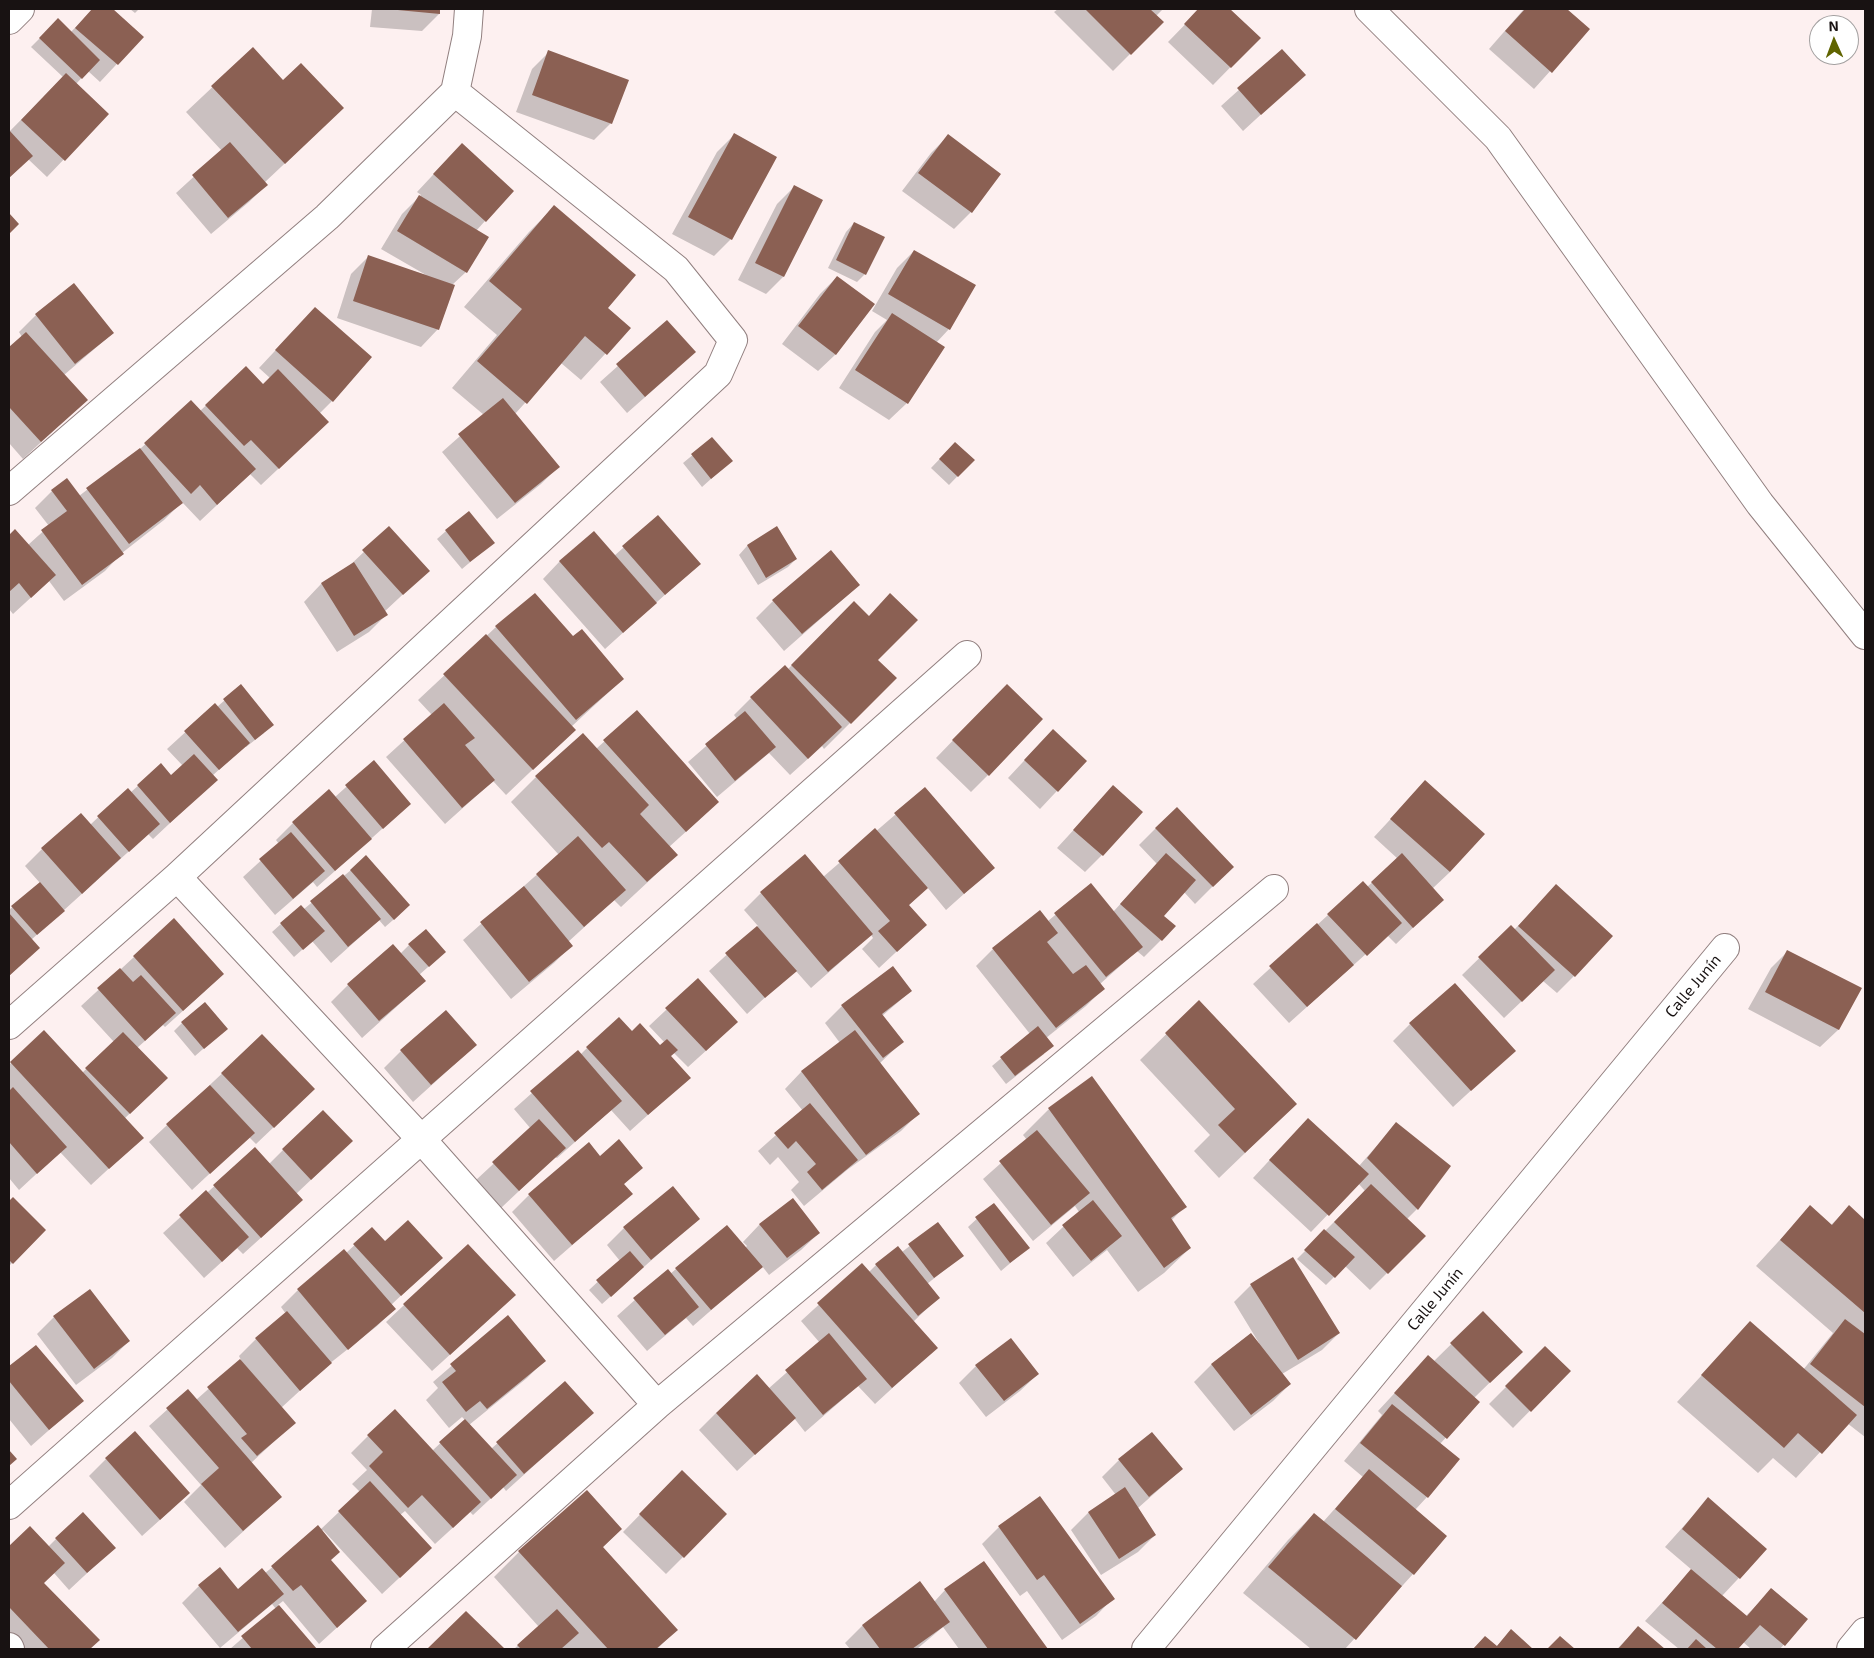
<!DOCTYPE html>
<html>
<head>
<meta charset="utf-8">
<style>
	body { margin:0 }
	#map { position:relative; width:1874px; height:1658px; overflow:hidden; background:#fdf0f0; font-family:"Exo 2",sans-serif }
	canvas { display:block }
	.frame { position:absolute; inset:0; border:10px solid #181212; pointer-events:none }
	.north { position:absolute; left:1809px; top:15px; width:50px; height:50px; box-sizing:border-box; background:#fff; border:1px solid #a3a0a0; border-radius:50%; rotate:358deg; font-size:14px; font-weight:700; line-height:20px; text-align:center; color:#181212 }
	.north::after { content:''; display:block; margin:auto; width:18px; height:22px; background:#606400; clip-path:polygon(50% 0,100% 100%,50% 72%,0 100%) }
</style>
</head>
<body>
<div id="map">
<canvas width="1874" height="1658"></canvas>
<div class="frame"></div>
<div class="north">N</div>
</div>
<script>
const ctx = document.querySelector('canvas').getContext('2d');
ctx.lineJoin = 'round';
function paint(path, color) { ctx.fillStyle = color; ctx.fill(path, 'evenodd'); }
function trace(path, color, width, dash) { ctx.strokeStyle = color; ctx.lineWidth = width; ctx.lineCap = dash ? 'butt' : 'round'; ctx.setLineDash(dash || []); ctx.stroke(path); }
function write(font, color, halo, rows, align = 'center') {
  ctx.font = font + ' "Exo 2",sans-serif'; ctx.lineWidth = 4.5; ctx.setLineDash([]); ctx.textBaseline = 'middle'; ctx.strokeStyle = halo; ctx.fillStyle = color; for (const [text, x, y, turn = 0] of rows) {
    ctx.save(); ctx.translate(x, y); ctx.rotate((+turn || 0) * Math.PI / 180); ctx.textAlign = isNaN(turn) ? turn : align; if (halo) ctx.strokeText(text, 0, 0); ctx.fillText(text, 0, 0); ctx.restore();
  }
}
const shadow = new Path2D(`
	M93 9H111L142 37 100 82 88 71 76 84 107 114 47 177 28 159 9 178V132L63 77 31 47 58 20 70 33Z
	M130 9H139L135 13Z
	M372 9H439V14L422 31 370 27Z
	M1058 9H1163L1156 16 1162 22 1113 71 1054 12Z
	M1200 9H1228L1259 38 1213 85 1168 42Z
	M1524 9H1565L1588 29 1534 89 1489 49Z
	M253 49 316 134 264 183 266 185 249 202 211 234 176 193 222 151 186 112Z
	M1282 51 1304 75 1243 131 1221 106Z
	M549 52 611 123 594 140 516 112 532 69Z
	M734 135 731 239 714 256 672 234 717 152Z
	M948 136 971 212 954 229 902 191 931 153Z
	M445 162 485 221 476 231 466 272 452 285 438 329 421 347 337 318 351 274 368 257 426 275 381 249 402 214 421 195 417 192Z
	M794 187 821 201 783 277 766 294 738 280 777 204Z
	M554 207 606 308 629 328 581 380 561 363 515 414 558 467 541 484 497 519 442 452 484 415 452 388 497 335 464 307 529 232Z
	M854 223 865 274 857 282 828 268 846 232Z
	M914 251 974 286 949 329 936 343 943 347 907 403 889 420 839 388 875 332 887 320 872 311 897 268Z
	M837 277 836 354 818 371 782 344 820 294Z
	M74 285 113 333 64 375 86 400 23 459 9 443V349L22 337 19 332 36 315Z
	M315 308 332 401 319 414 310 439 261 485 250 474 200 521 182 502 164 520 122 553 105 571 64 601 49 581 13 614 9 609V536L15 531 28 545 49 526 35 508 52 491 79 496 140 449 191 402 200 411 246 368 263 386 270 378 259 368Z
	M667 322 677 369 627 413 600 382Z
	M712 439 731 461 702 487 683 463Z
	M955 443 973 460 949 485 931 468Z
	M658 517 699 564 605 649 543 579 560 561 614 556Z
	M389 528 428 571 384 612 386 615 369 632 337 652 304 602 321 584 346 569Z
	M777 528 796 559 788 567 758 585 739 555 747 546Z
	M446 531 493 543 462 569 437 539Z
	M859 585 784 651 756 618 773 601Z
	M854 603 869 617 876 660 895 678 824 749 822 746 790 775 769 753 717 797 688 762 737 719 734 715 751 698 784 667 787 670Z
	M496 627 573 638 623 679 571 727 574 730 506 795 493 781 445 824 386 757 432 715 418 700Z
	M241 686 264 733 246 747 245 746 212 776 216 780 153 839 148 834 31 940 38 948 9 976V910L40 883 25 866 42 849 90 825 127 790 130 793 161 765 171 777 183 766 167 749 215 705 217 707Z
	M989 703 988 775 971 792 936 758Z
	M637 712 700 819 669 847 676 855 650 880 621 907 614 900 568 942 571 946 554 963 511 999 463 940 559 855 511 802 536 777 596 749Z
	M1036 748 1085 761 1040 809 1008 778Z
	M374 762 410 804 317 887 313 882 275 915 243 877 279 844 276 840 293 823 335 797Z
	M1425 782 1450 872 1432 889 1442 900 1396 944 1387 935 1289 1023 1253 984 1328 915 1367 887 1398 859 1374 837Z
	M1113 787 1102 855 1085 872 1057 848Z
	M925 789 993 868 946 910 927 887 908 906 925 925 879 968 862 949 873 938 871 935 811 988 795 970 747 1014 709 971 758 926 744 910 761 893 823 877Z
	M1156 828 1215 884 1195 904 1184 892 1162 916 1161 940 1144 957 1137 951 1100 984 1103 989 1086 1006 1046 1038 1044 1054 1006 1084 992 1066 1030 1034 976 966 993 949 1040 912 1048 921 1091 885 1113 912 1157 864 1139 845Z
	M351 870 400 914 385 927 379 920 331 963 312 941 294 957 272 932 301 906 304 909Z
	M1556 886 1574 976 1557 993 1543 981 1504 1018 1462 975 1511 927 1514 930Z
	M409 945 436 960 419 975 425 981 362 1038 331 1002 348 985 400 954Z
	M1788 951 1860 989 1838 1030 1820 1047 1748 1009 1771 968Z
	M134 957 205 991 165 1027 163 1025 137 1048 149 1095 124 1119 142 1138 91 1185 60 1152 19 1190 9 1178V1065L44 1032 82 1073 114 1042 81 1006Z
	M698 980 719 1039 688 1067 674 1053 669 1057 689 1078 630 1131 611 1110 557 1158 555 1157 501 1208 476 1180 531 1129 514 1109 578 1052 580 1055 587 1048 631 1033 660 1047 665 1043 649 1026Z
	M911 991 882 1016 902 1042 879 1064 918 1114 901 1131 847 1170 804 1206 791 1190 799 1182 778 1157 770 1165 758 1151 803 1111 785 1089 802 1071 840 1043 825 1023 842 1006Z
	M1199 1002 1270 1129 1219 1178 1194 1151 1210 1135 1140 1060Z
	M182 1023 226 1029 195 1056 174 1031Z
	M1410 1024 1514 1051 1453 1107 1393 1041Z
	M262 1036 296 1106 256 1144 249 1137 192 1190 149 1142Z
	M476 1045 413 1102 384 1068 401 1051Z
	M1091 1078 1185 1206 1171 1221 1190 1248 1164 1273 1138 1292 1107 1250 1073 1277 1046 1243 1079 1212 1075 1206 1033 1241 983 1179 1027 1140 1023 1135 1049 1109Z
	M1396 1124 1417 1209 1407 1219 1424 1236 1370 1290 1345 1266 1326 1285 1297 1259 1365 1191 1358 1183 1311 1232 1253 1178 1291 1137 1359 1166Z
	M255 1149 269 1164 283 1150 334 1158 296 1194 301 1200 284 1217 243 1254 237 1248 204 1278 163 1233Z
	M600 1158 641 1168 623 1185 631 1194 554 1261 512 1212 529 1195Z
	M13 1199 45 1230 9 1266V1203Z
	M993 1204 1028 1248 1001 1271 968 1227Z
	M1810 1207 1831 1225 1849 1207 1865 1222V1437L1847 1423 1796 1478 1773 1458 1758 1473 1677 1402 1750 1323 1803 1370 1833 1333 1756 1266Z
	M698 1219 602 1304 589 1290 620 1261 607 1245 624 1228Z
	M760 1224 819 1233 801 1250 769 1275 762 1266 693 1326 686 1318 647 1351 617 1316 667 1271 670 1274 676 1269 745 1248 747 1246 743 1242Z
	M938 1224 962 1256 927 1284 938 1298 913 1322 936 1348 875 1404 858 1386 805 1432 794 1418 737 1471 699 1430 716 1413 768 1389 820 1343 801 1321 862 1265 869 1272 876 1265 902 1252Z
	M372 1229 385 1242 441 1258 391 1305 394 1309 377 1326 329 1364 281 1408 294 1423 251 1463 281 1497 225 1548 184 1502 201 1485 149 1426 188 1391 196 1400 241 1360 239 1356 256 1339 286 1314 281 1307 298 1290 346 1253Z
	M468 1245 497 1312 432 1371 386 1322Z
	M1251 1285 1339 1333 1322 1350 1282 1374 1290 1384 1273 1401 1234 1431 1194 1382 1211 1365 1250 1334 1258 1344 1259 1343 1234 1302Z
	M1483 1313 1521 1352 1474 1398 1478 1402 1440 1444 1427 1497 1415 1510 1413 1574 1345 1649H1311L1243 1593 1288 1540 1314 1514 1323 1522 1363 1477 1344 1461 1382 1415 1378 1411 1428 1357 1433 1362Z
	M54 1317 129 1341 112 1358 76 1385 37 1334Z
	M508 1317 544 1361 527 1378 469 1425 491 1449 565 1383 592 1413 506 1491 503 1487 473 1515 470 1512 435 1544 405 1511 400 1515 413 1565 382 1594 323 1530 321 1532 330 1560 366 1601 319 1644 283 1601 278 1605 315 1649H230L276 1609 272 1604 220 1648 182 1603 199 1586 238 1590 265 1573 320 1530 360 1492 352 1484 367 1470 351 1453 368 1436 432 1451 465 1420 462 1417 449 1428 426 1400 438 1388 433 1382Z
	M36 1346 82 1401 31 1446 9 1419V1368Z
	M1545 1348 1569 1371 1513 1428 1489 1404Z
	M976 1366 1038 1374 1020 1391 986 1417 959 1383Z
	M106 1459 171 1510 142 1536 89 1476Z
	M1119 1460 1182 1469 1138 1508 1155 1535 1138 1552 1101 1575 1071 1530 1088 1513 1116 1495 1102 1477Z
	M665 1489 683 1557 666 1574 623 1532Z
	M1708 1499 1766 1549 1721 1597 1745 1617 1772 1589 1806 1619 1780 1649H1751L1743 1642 1736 1649H1679L1645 1621 1692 1570 1665 1547Z
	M30 1527 48 1547 56 1539 114 1548 69 1590 54 1573 43 1583 98 1640 89 1649H15L9 1642V1547Z
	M999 1527 1113 1598 1096 1616 1062 1640 1027 1591 1020 1596 982 1544Z
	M621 1529 602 1548 676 1630 657 1649H514L539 1627 494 1577 519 1552Z
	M984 1562 1047 1649H959L943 1627 917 1649H850L845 1643 862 1626 920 1583 934 1602 945 1590Z
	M466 1612 503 1649H429Z
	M1638 1628 1663 1649H1617Z
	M1511 1631 1531 1649H1473L1485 1637 1496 1647Z`);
const building = new Path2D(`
	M92 9H113L144 37 118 65 75 28Z
	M387 9H440V14Z
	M1085 9H1150L1164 22 1131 55Z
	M1198 9H1230L1261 38 1231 68 1184 24Z
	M1525 9H1567L1590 29 1552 73 1505 31Z
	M58 18 100 60 82 79 39 38Z
	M253 47 283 80 301 63 344 108 285 164 211 86Z
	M1282 49 1306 75 1261 115 1237 88Z
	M548 50 629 80 612 124 532 95Z
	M66 73 109 114 65 161 21 120Z
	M9 130 33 156 9 178Z
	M734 133 777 157 732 240 688 217Z
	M948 134 1001 174 972 213 918 173Z
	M230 142 268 185 228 218 192 175Z
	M462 143 514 191 486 222 433 174Z
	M794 185 823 200 784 277 755 263Z
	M419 195 489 237 467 273 397 231Z
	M554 205 636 275 608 308 631 328 607 355 585 336 527 404 477 361 522 309 489 281Z
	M9 213 19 224 9 234Z
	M854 222 885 237 866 275 836 260Z
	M914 250 976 285 950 330 888 294Z
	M368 255 455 285 439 330 353 301Z
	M837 276 875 304 836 355 798 326Z
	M74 283 114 333 75 364 35 314Z
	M315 307 372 357 333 402 275 350Z
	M892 313 945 347 908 404 855 370Z
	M667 320 696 352 645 397 616 364Z
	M26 332 88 400 41 442 9 407V347Z
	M246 366 263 384 278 369 329 422 279 469 251 440 244 446 205 405Z
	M503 398 560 467 515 503 458 434Z
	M191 400 256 469 217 505 200 485 191 494 144 443Z
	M712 437 733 461 711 479 691 454Z
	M955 442 975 460 958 477 939 459Z
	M140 448 183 503 129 544 86 488Z
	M67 478 124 554 82 585 41 530 67 511 51 490Z
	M469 511 495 543 470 562 445 530Z
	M658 515 701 564 665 595 622 546Z
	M389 526 430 571 403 595 362 550Z
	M777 526 797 559 766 578 747 545Z
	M15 529 56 575 31 598 19 583 9 592V535Z
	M594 531 657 603 623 633 559 561Z
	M831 550 860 585 802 634 772 600Z
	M354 562 388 615 354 636 321 583Z
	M535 593 573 636 582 629 624 679 576 720 495 626Z
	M890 593 918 620 878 660 897 678 851 724 791 665 854 601 869 616Z
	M486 634 576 730 533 770 443 674Z
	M785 665 842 727 808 759 750 697Z
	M241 684 274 725 255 740 223 699Z
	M1007 684 1043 719 989 776 952 740Z
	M215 703 250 743 219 770 184 731Z
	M444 703 475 738 465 745 495 780 462 808 403 739Z
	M637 710 719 802 686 832 603 740Z
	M745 711 776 747 735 781 705 744Z
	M1053 729 1087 761 1058 792 1024 760Z
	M583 733 649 805 640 814 678 855 647 882 609 842 602 848 535 776Z
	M194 754 218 780 170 823 137 785 161 763 171 775Z
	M374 760 411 804 383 829 345 785Z
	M1425 780 1485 834 1450 872 1390 819Z
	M1113 785 1143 812 1103 856 1073 830Z
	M925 787 995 868 964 894 894 813Z
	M128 788 160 824 129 852 97 816Z
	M329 789 372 839 335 871 292 822Z
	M1177 807 1234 867 1213 887 1155 828Z
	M81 813 121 858 82 894 41 848Z
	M875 828 928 888 909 905 927 925 897 952 878 931 890 921 838 861Z
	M291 832 325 871 293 899 259 859Z
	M578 836 626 890 584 927 536 874Z
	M1166 853 1196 880 1164 916 1176 926 1162 941 1120 904Z
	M1402 853 1444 900 1413 928 1371 882Z
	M805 854 873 934 828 972 760 892Z
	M366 855 410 905 394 920 350 870Z
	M343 874 381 919 348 947 310 901Z
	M1363 881 1402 923 1367 956 1327 914Z
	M40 882 65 911 37 935 11 906Z
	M1091 883 1143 947 1106 977 1054 913Z
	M1556 884 1613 936 1575 977 1518 926Z
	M524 886 573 946 529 982 480 922Z
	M301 905 325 931 303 950 280 923Z
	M1040 910 1058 933 1047 942 1073 974 1086 965 1105 989 1056 1028 992 948Z
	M9 913 40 948 9 976Z
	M174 918 224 974 183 1011 133 956Z
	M1317 923 1354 965 1307 1007 1269 966Z
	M1511 925 1555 970 1522 1002 1478 957Z
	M757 926 797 971 765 998 725 953Z
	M426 929 446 952 429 967 408 944Z
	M393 944 426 981 379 1021 347 984Z
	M1787 950 1862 988 1839 1030 1765 992Z
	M893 966 912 991 882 1014 904 1042 883 1058 841 1005Z
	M120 968 133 982 141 975 176 1013 145 1041 97 988Z
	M698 978 738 1022 706 1051 665 1008Z
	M1455 983 1516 1051 1471 1091 1409 1023Z
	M1199 1000 1297 1104 1245 1153 1218 1125 1235 1109 1165 1033Z
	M205 1002 228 1029 204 1049 181 1022Z
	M446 1010 477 1045 431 1085 400 1050Z
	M619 1017 632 1031 640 1023 660 1045 667 1039 678 1050 671 1056 691 1078 648 1115 586 1047Z
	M1038 1026 1054 1046 1015 1076 1000 1057Z
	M44 1030 144 1138 109 1169 10 1062Z
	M855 1030 920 1114 866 1155 801 1071Z
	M123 1032 168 1078 130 1114 85 1068Z
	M262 1034 315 1089 274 1128 221 1073Z
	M578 1050 622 1101 575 1142 530 1091Z
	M1092 1076 1187 1207 1171 1218 1191 1248 1164 1268 1048 1108Z
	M210 1085 255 1133 210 1174 166 1124Z
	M13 1087 67 1147 37 1174 9 1142V1091Z
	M810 1103 858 1160 822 1190 807 1172 816 1164 796 1141 788 1149 774 1133Z
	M323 1110 353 1141 311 1180 282 1149Z
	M1308 1118 1369 1174 1329 1216 1269 1160Z
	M539 1119 566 1148 519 1191 492 1162Z
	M1396 1122 1451 1166 1418 1210 1367 1158Z
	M1037 1130 1090 1193 1051 1225 999 1161Z
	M619 1139 643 1168 624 1184 633 1194 572 1245 528 1194 589 1142 600 1156Z
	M255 1147 303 1200 261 1238 213 1185Z
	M1371 1184 1426 1236 1388 1274 1334 1222Z
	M673 1186 700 1219 651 1260 623 1227Z
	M206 1190 249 1237 222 1262 179 1215Z
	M13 1197 46 1230 13 1264 9 1260V1201Z
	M793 1198 820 1233 787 1258 759 1224Z
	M1093 1200 1122 1236 1091 1261 1062 1225Z
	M994 1203 1030 1248 1010 1263 975 1217Z
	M1810 1205 1832 1225 1849 1205 1865 1220V1313L1780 1240Z
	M408 1220 443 1258 401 1296 353 1244 372 1227 385 1241Z
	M938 1222 964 1256 934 1278 908 1244Z
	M727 1225 763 1267 711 1310 675 1268Z
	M1324 1229 1355 1257 1335 1278 1304 1250Z
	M468 1244 516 1295 450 1355 403 1304Z
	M898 1246 940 1298 918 1316 875 1264Z
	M344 1249 396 1309 348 1350 297 1289Z
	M630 1251 644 1267 611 1297 596 1280Z
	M1293 1257 1340 1333 1298 1360 1250 1284Z
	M862 1263 938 1348 892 1388 817 1303Z
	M668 1269 699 1307 665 1335 633 1298Z
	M90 1289 130 1341 94 1369 53 1316Z
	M287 1311 332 1363 300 1391 255 1338Z
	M1483 1311 1523 1352 1490 1383 1450 1343Z
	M508 1315 546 1361 487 1409 480 1401 466 1412 442 1382 456 1371 450 1364Z
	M1845 1319 1865 1334V1407L1810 1364Z
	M1750 1321 1857 1415 1822 1454 1798 1433 1784 1448 1701 1375Z
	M829 1333 867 1379 823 1415 785 1370Z
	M1251 1333 1291 1384 1251 1415 1211 1364Z
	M1011 1338 1039 1374 1004 1401 975 1365Z
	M36 1345 84 1401 49 1430 9 1381V1366Z
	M1545 1346 1571 1371 1531 1412 1505 1386Z
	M1428 1355 1480 1402 1447 1439 1394 1393Z
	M240 1359 296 1423 257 1456 241 1438 247 1434 207 1387Z
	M757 1374 796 1418 755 1455 716 1413Z
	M565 1381 594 1413 524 1474 496 1442Z
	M188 1389 282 1497 243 1531 201 1484 219 1468 166 1408Z
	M1392 1404 1460 1459 1428 1498 1360 1443Z
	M395 1409 481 1502 453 1528 422 1495 408 1508 369 1466 383 1452 367 1435Z
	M465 1419 517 1475 491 1499 439 1442Z
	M135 1431 190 1493 160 1520 105 1458Z
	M1152 1432 1183 1469 1149 1497 1118 1459Z
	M9 1450 17 1459 9 1466Z
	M1369 1469 1447 1536 1414 1575 1335 1509Z
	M682 1470 727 1514 684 1558 639 1514Z
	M370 1481 432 1548 400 1578 338 1511Z
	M1125 1487 1156 1535 1119 1559 1088 1512Z
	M587 1490 622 1529 603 1547 678 1630 656 1649H608L518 1551Z
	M1040 1496 1115 1599 1080 1624 1044 1575 1037 1580 998 1526Z
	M1708 1497 1767 1549 1740 1579 1682 1529Z
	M83 1512 116 1548 87 1573 55 1538Z
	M1314 1513 1402 1586 1356 1640 1268 1567Z
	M318 1525 340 1552 331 1560 367 1601 337 1628 301 1585 293 1591 271 1566Z
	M30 1526 65 1563 44 1583 100 1640 90 1649H49L9 1607V1546Z
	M984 1561 1048 1649H988L944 1589Z
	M220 1567 238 1589 262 1568 284 1594 238 1632 198 1585Z
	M1691 1569 1747 1616 1771 1588 1808 1619 1785 1646 1760 1625 1738 1649H1717L1662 1603Z
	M920 1581 950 1622 912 1649H880L862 1625Z
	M279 1605 317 1649H252L241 1636Z
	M557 1609 579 1633 561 1649H521L517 1645Z
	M466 1611 505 1649H427Z
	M1638 1626 1665 1649H1618Z
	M1511 1629 1533 1649H1473L1485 1636 1497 1646Z
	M1560 1636 1575 1649H1547Z
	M1696 1639 1707 1649H1687Z`);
const minor = new Path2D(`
	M1369 9 1498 138 1760 504 1865 635
	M9 20 20 9
	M9 491 327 217 455 92 467 36 469 9
	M177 877 422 1140 657 1405
	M9 1025 177 877 718 374 733 340 676 269 455 92
	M9 1505 967 655
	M9 1647 10 1649
	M385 1649 657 1405 1274 889
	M1146 1649 1725 948
	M1851 1649 1865 1632`);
const streetNames = [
	["Calle Junín",1693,986,-50],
	["Calle Junín",1435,1299,-50]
];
paint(shadow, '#0003');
paint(building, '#8b6053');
trace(minor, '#917f7f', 30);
trace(minor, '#fff', 28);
write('16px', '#181212', '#fff', streetNames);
</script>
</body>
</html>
